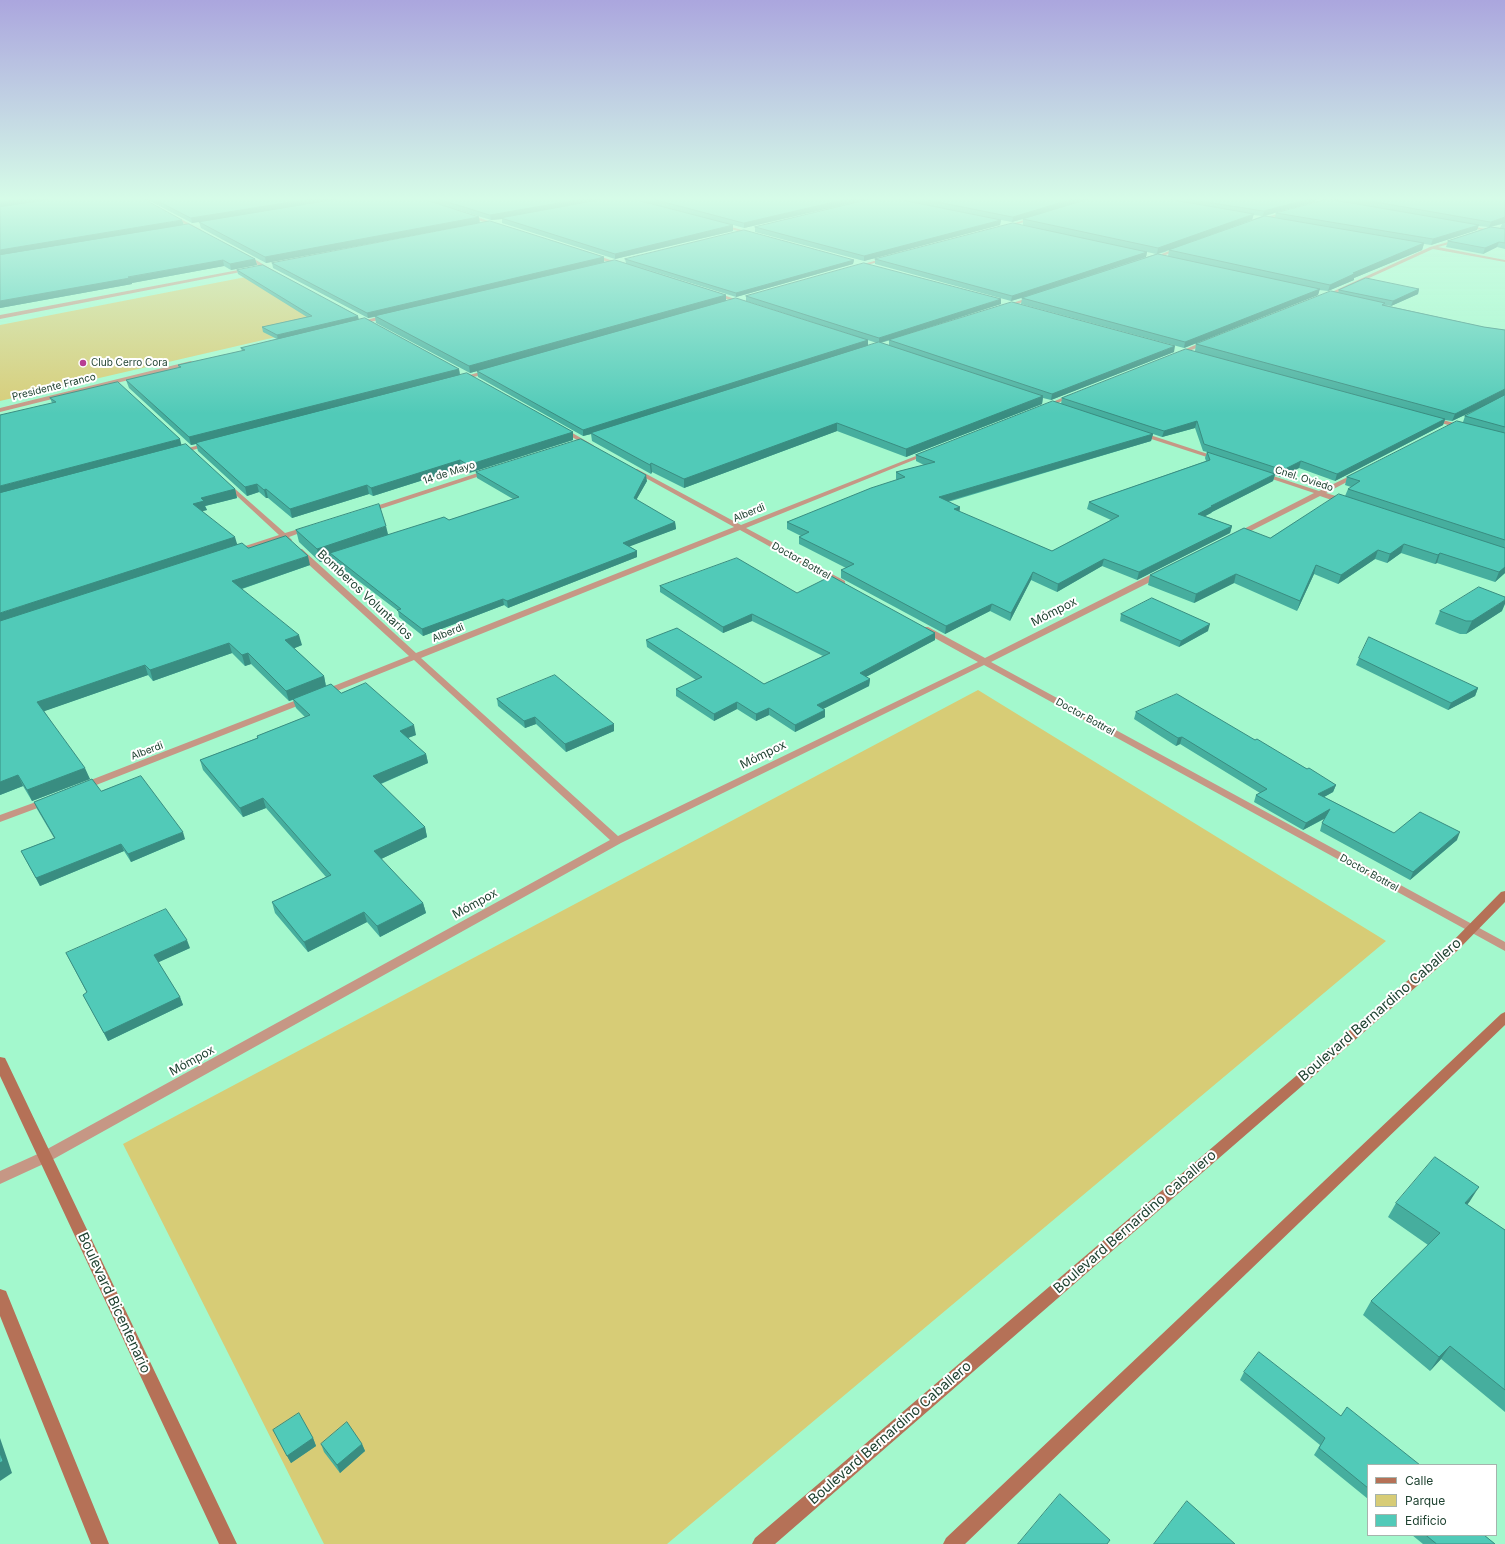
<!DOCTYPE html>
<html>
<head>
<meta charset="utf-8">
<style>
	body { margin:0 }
	#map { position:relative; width:1505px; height:1544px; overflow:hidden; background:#a3f8cd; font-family:Inter,sans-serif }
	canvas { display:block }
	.legend { position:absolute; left:1367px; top:1464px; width:130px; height:72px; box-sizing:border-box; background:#fff; border:1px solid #a6b4ad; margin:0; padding:5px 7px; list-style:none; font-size:12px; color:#204332 }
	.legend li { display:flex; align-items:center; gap:8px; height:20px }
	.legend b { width:20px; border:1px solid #a6b4ad }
</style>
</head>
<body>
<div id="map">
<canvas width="1505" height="1544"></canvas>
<ul class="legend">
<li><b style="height:5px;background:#b57157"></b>Calle</li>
<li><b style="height:11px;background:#d7cc76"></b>Parque</li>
<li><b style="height:11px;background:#51cab8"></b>Edificio</li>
</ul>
</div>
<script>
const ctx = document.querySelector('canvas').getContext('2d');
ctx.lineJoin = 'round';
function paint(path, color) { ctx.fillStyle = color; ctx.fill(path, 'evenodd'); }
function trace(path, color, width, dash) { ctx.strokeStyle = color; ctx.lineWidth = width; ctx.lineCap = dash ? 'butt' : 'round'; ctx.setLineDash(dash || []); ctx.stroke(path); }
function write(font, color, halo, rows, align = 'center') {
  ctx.font = font + ' Inter,sans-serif'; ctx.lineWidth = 4; ctx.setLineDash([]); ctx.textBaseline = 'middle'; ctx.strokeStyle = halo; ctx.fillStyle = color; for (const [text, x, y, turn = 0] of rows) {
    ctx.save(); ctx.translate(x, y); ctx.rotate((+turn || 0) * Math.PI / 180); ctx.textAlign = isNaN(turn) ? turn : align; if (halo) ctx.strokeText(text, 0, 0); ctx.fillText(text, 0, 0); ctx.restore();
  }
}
const green = new Path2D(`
	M261 274 341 322 0 401V325Z
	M978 690 1386 941 667 1544H324L123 1144Z`);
const street = new Path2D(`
	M1336 198H1341L1319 204 1317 203Z
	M1288 211 1289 213 1258 221 1256 220Z
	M171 214 200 229 201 230 198 231 170 216Z
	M467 214 501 225 502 226 499 227 466 216Z
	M1034 217 1037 218 1005 228 1002 227Z
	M719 224H721L756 234 753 235 719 226Z
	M1463 225 1505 232V234L1464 227Z
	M1459 239 1461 241 1438 247 1505 260V262L1433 249 1325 298 1321 297 1430 247Z
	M1179 247 1183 248 1153 260 1149 259Z
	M242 254H246L276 272 272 273 242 256Z
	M589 254H593L625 265 621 266 589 256Z
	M888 257 890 259 855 268 853 267Z
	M249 268 251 270 0 319V315Z
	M711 292H715L746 303 742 304 711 294Z
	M1033 296 1037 297 1006 308 1001 307Z
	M389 314 391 315V317L358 325 355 323Z
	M1207 340 1209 341V343L1179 355 1174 354Z
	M191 361 194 363 193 364 0 412V408Z
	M490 369 492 370V372L459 381 456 379Z
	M1071 394 1076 395 1046 408 1041 407Z
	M1432 417 1465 426 1466 427 1463 429 1430 420 1429 419Z
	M562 427 593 445 594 446 589 447 560 430 559 429Z
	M1141 432 1220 458 1221 459 1216 460 1139 435 1138 434Z
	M209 442 211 443V445L178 454 175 452Z
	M926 452 931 453 746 528 845 581V585H839L740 530 421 658 618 836 978 662 922 631 921 629 922 627H928L985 658 1158 571H1164V575L991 662 1505 942V951L984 665 621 843 50 1161 0 1184V1171L40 1153 610 840 414 660 327 695H321L319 693 321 691 409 656 296 553V549H302L416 653 734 527 633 471V469H637L741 525Z
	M490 469 493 471 492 472 371 512H368L364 510Z
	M1358 472 1361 474 1360 475 1326 493 1349 500V504H1343L1320 496 1239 537H1236L1232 535 1314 493 1260 475V473H1264L1319 491Z
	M226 481 285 533 309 526 313 528 289 537 292 540 291 542H285L283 539 239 554H233V550L279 535 224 484V482Z
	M307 696 310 697 312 699 310 701 86 789H78L77 787 78 785Z
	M47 798 51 799 52 801 51 803 0 822V815Z`);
const secondary = new Path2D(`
	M1505 891V902L1455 953 775 1544H752L755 1538 1447 947 1501 892Z
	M1505 1012V1025L965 1544H943L946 1538 1501 1014Z
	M0 1057 5 1058 7 1062 237 1544H219L0 1076Z
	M0 1289 6 1291 8 1296 109 1544H91L0 1316Z`);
const wall = new Path2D(`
	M0 198 183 225 255 259 257 265 231 270 224 266 132 283V284L0 308Z
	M144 198H873L744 228 733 225V231L615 259 502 223V219L491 220 455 209 480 223 266 263 201 228 199 222 192 223Z
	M874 198H1316L1266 216 1275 217 1276 213 1337 201 1338 198H1505V249L1497 247 1483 254 1446 247 1448 241 1489 227 1478 226 1477 230 1431 245 1424 244 1422 250 1354 278V280L1328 291 1319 290 1318 295 1184 348 1021 304 1022 298 1011 301 875 264V259L1023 225V219L1041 214 1012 222 1001 220 1000 225 864 261 755 232V227ZM1253 215 1262 216 1169 250 1252 220ZM1505 223 1502 224 1500 228 1491 227ZM1169 250 1168 256 1158 254 1165 252ZM1147 252 1156 254 1064 284 1146 257Z
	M604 257V262L626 263 625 259 854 260 853 264 736 297 629 264 726 295V301L868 340V346L877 343 746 301V296L1001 304 881 343 889 345V340L1174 352 1051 400 1043 398 1042 404 906 457 837 431 684 488 652 472 651 474 592 441 591 434 583 436 478 377 477 371 470 373 376 323 375 317 368 318 273 268 272 263Z
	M237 270 359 320 459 369 460 375 573 432V440L469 473 461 468 373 496 369 494 292 518 268 498H266L259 492 247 496 198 451 196 444 191 445 129 388 126 380 179 368 178 365 242 351 241 348 277 339 263 332 262 327 307 317 238 274Z
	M1419 289 1418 294 1391 306 1384 305 1484 327 1505 330V573L1495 582 1437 563 1435 564 1401 553 1387 563 1375 559 1338 584 1314 574 1297 611 1234 583 1194 603 1148 585 1150 575 1270 538 1345 496 1348 489 1351 487 1345 485 1347 477 1463 422 1465 416 1498 399 1452 421 1445 420 1443 425 1335 481 1299 468 1281 477 1275 475 1273 481 1212 512 1211 513 1205 516 1232 526 1230 533 1137 580 1102 566 1057 592 1031 580 1010 621 990 611 945 634 841 578V570L846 568 799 544V537L801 536 787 529V522L897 480 896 479V472L924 465 916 461V455L1061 404 1062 398 1195 351 1196 344 1338 293 1339 290ZM1195 428 1203 451 1207 452 1205 458 1206 461 1089 502 1087 509 1111 520 1052 551 959 512 960 507 948 502 1151 441 1153 434 1162 437Z
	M50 398 181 445 235 489 237 498 205 506 207 510 202 511 237 544 310 565 242 589 302 645 294 648 324 676 326 686 341 693 416 735 408 738 426 754 428 763 381 784 425 827 427 837 381 859 423 903 426 913 380 937 367 922 308 952 275 913 272 902 326 877 266 808 243 817 203 770 200 760 257 738V736L305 717 296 708 293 700 289 701 251 664 245 666 232 653 153 681 148 675 44 711 90 779 32 801 23 786 0 795 52 403Z
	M476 472 647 481 636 500 675 522 676 529 629 546 637 551V557L508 608 504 605 423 636 399 617 398 611 331 560V558L320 562 299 542 296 530 388 535 449 520 513 499 477 478Z
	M660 586 797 593 935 633V640L866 677 870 679 869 686 823 709 825 710V717L795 732 769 715 756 721 737 709 714 721 676 696V689L696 680 647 647 646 640 764 684 823 656 752 621 723 633 660 592Z
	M1440 611H1502L1466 634H1460L1435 624Z
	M1121 614 1208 631 1179 647 1120 621Z
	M1359 658 1478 688 1475 696 1448 710 1356 665Z
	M497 699 614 731 566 752 536 724 525 728 498 706Z
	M1136 712 1255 740 1336 785 1333 792 1324 797 1394 833 1457 840 1410 880 1320 831 1322 823 1326 818 1303 830 1254 802 1256 795 1260 793 1180 744 1176 746 1134 719Z
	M101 791 185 839 131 862 124 851 40 886 21 851 54 838 37 809 34 802Z
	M190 948 158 962 180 997 183 1005 108 1041 87 1002 83 995 87 993 66 953Z
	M1470 1201 1467 1205 1505 1230V1412L1441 1359 1430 1371 1363 1315 1371 1301 1428 1245 1388 1217 1396 1203Z
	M1244 1372 1341 1416 1368 1465V1499L1314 1455 1320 1445 1240 1380Z
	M273 1430 313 1438 316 1446 291 1463Z
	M321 1444H362L365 1451 340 1473 324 1452Z
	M1412 1535H1484L1495 1544H1423Z`);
const shadedWall = new Path2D(`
	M30 198H70L0 207V202Z
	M316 198H350L192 223 191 218Z
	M588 198H618L501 218 502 219 491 220 490 215Z
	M851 198H873L744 228V223Z
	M1076 198H1093L1012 222 1013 217Z
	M1313 198H1316L1315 202 1263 216 1264 211Z
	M1254 214 1252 220 1157 254 1158 248Z
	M479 217 480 223 266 263 265 257Z
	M1505 217V223L1489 227 1491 222Z
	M182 220 184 225 0 256V250Z
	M1001 220 1000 225 864 261V256Z
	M733 225V231L615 259V254Z
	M1479 225 1477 230 1431 245 1433 239Z
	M1499 242 1497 247 1483 254 1485 248Z
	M1424 243 1422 250 1354 278V280L1328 291 1330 285 1353 273Z
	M1147 252 1146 257 1011 301 1012 296Z
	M604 257V262L368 318 367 313Z
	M255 259 257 265 231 270 230 264Z
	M223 260 224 266 132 283V284L0 308V301Z
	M854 260 853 264 736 297V293Z
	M1320 289 1318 295 1184 348 1185 342Z
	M1419 289 1418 294 1391 306 1393 301Z
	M726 295V301L470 373 469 366Z
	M1001 299V304L879 343V338Z
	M358 316 359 320 278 340 277 335Z
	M868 340V346L591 433V434L583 436V430Z
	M1175 346 1174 352 1051 400 1052 394Z
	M459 369 460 376 196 443V444L191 445 189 437Z
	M1505 389V396L1452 421 1455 414Z
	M1043 396 1042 404 906 457V449Z
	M1445 419 1443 425 1335 481 1337 474Z
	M1197 421 1195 428 1162 437 1164 431Z
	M837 423V431L684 488V479Z
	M573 432V440L469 473 468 465Z
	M1153 434 1151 441 938 504 939 497Z
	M180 439 182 447 0 496V486Z
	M460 460 461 468 373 496 371 488Z
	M1301 461 1299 468 1281 477 1283 470Z
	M651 463 652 472 651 474 650 465Z
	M1275 474 1273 481 1212 512 1211 513 1196 521 1198 514 1211 506Z
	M646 475 647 481 634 504V498Z
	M257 484 259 492 247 496 245 487Z
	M367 485 369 494 292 518 290 509Z
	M235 489 237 498 205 506 207 510 195 513 193 504 201 498Z
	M266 489 268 498H266L264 490Z
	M960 507 959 515 954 509Z
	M675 522 676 529 623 549V543Z
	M386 526 389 538 330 553 331 558 320 562 317 549Z
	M1232 526 1230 533 1137 580 1139 572Z
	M235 537 238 547 0 624V613Z
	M1404 544 1401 553 1387 563 1390 554Z
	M1378 550 1375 559 1338 584 1341 575Z
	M637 551V557L508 608 507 601Z
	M1440 553 1437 563 1435 564 1438 555Z
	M308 556 310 565 235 591 232 581Z
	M1104 559 1102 566 1057 592 1058 584Z
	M1316 565 1314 574 1297 611 1300 601Z
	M1505 567V573L1495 582 1499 572Z
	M1033 572 1031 580 1010 621 1011 613Z
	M1236 574 1234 583 1194 603 1196 594Z
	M503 599 504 605 423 636 422 629Z
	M1505 600V604L1502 611 1466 634 1472 621Z
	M992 604 990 611 945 634 946 626Z
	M752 614V621L723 633V627Z
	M1210 624 1208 631 1179 647 1181 641Z
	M935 633V640L860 680V673Z
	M299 635 302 645 288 651 285 640Z
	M229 643 232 653 153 681 150 670Z
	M248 653 251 664 245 666 242 655Z
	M145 665 148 675 42 712 37 702Z
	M324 676 326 687 289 701 286 691Z
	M870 679 869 686 817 712V705Z
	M1478 688 1475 696 1448 710 1451 703Z
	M737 702V709L714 721V714Z
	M769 708V715L756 721V714Z
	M825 710V717L795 732V725Z
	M535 717 536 724 525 728 524 721Z
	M614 724V731L566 752 565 744Z
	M414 725 416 735 402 740 400 731Z
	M1182 737 1180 744 1176 746 1178 738Z
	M426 754 428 763 375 786 373 776Z
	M85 768 90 779 32 801 27 790Z
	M18 775 23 786 0 795V782Z
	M1336 785 1333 792 1315 802 1318 794Z
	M263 798 266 808 243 817 240 808Z
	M1330 809 1327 817 1303 830 1306 823Z
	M425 827 427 837 377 861 374 851Z
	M183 832 185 839 131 862 128 854Z
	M1460 832 1457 840 1410 880 1413 872Z
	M121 844 124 851 40 886 36 878Z
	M423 903 426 913 380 937 377 926Z
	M364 912 367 922 308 952 304 942Z
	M187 940 190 948 157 963 154 955Z
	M180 997 183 1005 108 1041 104 1033Z
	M1479 1187 1470 1201 1457 1217 1465 1203Z
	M1450 1346 1441 1359 1430 1371 1439 1357Z
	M0 1438 12 1473 0 1481Z
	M313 1438 316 1446 291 1463 287 1456Z
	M362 1444 365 1451 340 1473 337 1465Z`);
const building = new Path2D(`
	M0 198H30L0 202Z
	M60 198H142L182 220 0 250V207Z
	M152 198H316L191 218Z
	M343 198H420L479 217 265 257 199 222Z
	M435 198H588L490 215Z
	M609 198H629L733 225 615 254 501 218Z
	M649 198H851L744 223Z
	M874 198H892L1001 220 864 256 755 227Z
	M918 198H1076L1013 217Z
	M1092 198H1162L1254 214 1158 248 1023 219Z
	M1180 198H1313L1264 211Z
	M1353 198H1505V217L1491 222Z
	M1328 199 1479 225 1433 239 1276 213Z
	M1265 216 1424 243 1353 273H1356L1330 285 1169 250Z
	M490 221 604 257 367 313 272 263Z
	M1013 223 1147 252 1012 296 875 259Z
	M189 224 255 259 230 264 223 260 128 277 130 278 0 301V255Z
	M1491 227 1505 229V243L1499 242 1485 248 1448 241Z
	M744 230 854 260 736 293 625 259Z
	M1158 254 1320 289 1185 342 1022 298Z
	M615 260 726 295 469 366 375 316Z
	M864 263 1001 299 879 338 746 296Z
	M263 265 358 316 277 335 262 327 312 316 237 270Z
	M1366 278 1419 289 1393 301 1339 290Z
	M1331 291 1385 303 1382 305 1484 327 1505 330V389L1455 414 1196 344Z
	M736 298 868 340 583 430 477 371Z
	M1012 302 1175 346 1052 394 889 340Z
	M365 318 459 369 189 437 126 380 181 367 178 365 245 350 241 348Z
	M879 342 1043 396 906 449 837 423 684 479 651 463 650 465 591 433Z
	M1186 349 1445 419 1337 474 1301 461 1283 470 1204 444 1197 421 1164 431 1062 398Z
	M467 373 573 432 468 465 460 460 371 488 367 485 290 509 266 489 264 490 257 484 245 487 196 443Z
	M118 382 180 439 0 486V415L56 402 50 398Z
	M1505 395V427L1465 416Z
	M1053 401 1153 434 939 497 960 507 954 509 1052 551 1119 516 1089 502 1210 460 1207 452 1275 474 1211 506H1213L1198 514 1232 526 1139 572 1104 559 1058 584 1033 572 1011 613 992 604 946 626 841 570 854 564 799 537 809 532 787 522 871 488 905 477 896 472 935 462 916 455Z
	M1457 421 1505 433V540L1348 489 1360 481 1347 477Z
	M581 439 646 475 634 498 675 522 623 543 637 551 507 601 503 599 422 629 397 610 401 609 330 553 444 517 449 520 519 497 476 472Z
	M186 444 235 489 201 498 204 501 193 504 235 537 0 613V493Z
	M1339 494 1505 548V567L1499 572 1440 553 1438 555 1404 544 1390 554 1378 550 1341 575 1316 565 1300 601 1236 574 1196 594 1150 575 1244 528 1270 538Z
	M379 504 386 526 317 549 296 530Z
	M286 536 308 556 232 581 299 635 285 640 324 676 286 691 248 653 242 655 229 643 150 670 145 665 37 702 85 768 27 790 18 775 0 782V621L242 543 248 548Z
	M737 558 797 593 831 576 935 633 860 673 870 679 817 705 825 710 795 725 769 708 756 714 737 702 714 714 676 689 702 677 646 640 677 628 764 684 830 653 752 614 723 627 660 586Z
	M1479 587 1505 597V600L1472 621H1466L1440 611Z
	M1152 598 1210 624 1181 641 1121 614Z
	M1369 637 1478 688 1451 703 1359 658Z
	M555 675 614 724 565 744 535 717 524 721 497 699Z
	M366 683 414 725 400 731 426 754 373 776 425 827 374 851 423 903 377 926 364 912 304 942 272 902 331 875 263 798 240 808 200 760 258 738 257 736 310 715 293 699 331 684 341 693Z
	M1177 694 1255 740 1257 739 1307 769 1309 768 1336 785 1318 794 1394 833 1420 812 1460 832 1413 872 1322 823 1330 809 1306 823 1256 795 1267 789 1182 737 1178 738 1136 712Z
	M141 776 183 832 128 854 121 844 36 878 21 851 55 838 34 802 92 779 101 791Z
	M166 909 187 940 154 955 180 997 104 1033 83 995 87 992 66 953Z
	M1435 1157 1479 1187 1465 1203 1505 1230V1390L1450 1346 1439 1357 1371 1301 1440 1233 1396 1203Z
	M1259 1352 1341 1416 1347 1407 1420 1465H1368V1488L1319 1448 1325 1438 1244 1372Z
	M299 1413 313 1438 287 1456 273 1430Z
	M347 1422 362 1444 337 1465 321 1444Z
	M0 1453 3 1461 0 1463Z
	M1060 1494 1110 1540 1107 1544H1018Z
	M1187 1501 1235 1544H1154Z
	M1426 1535H1484L1495 1544H1437Z`);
const markers = [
	[83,363,4,"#b73e93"]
];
const farPoinames = [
	["Club Cerro Cora",91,363]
];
const farStreetnames = [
	["Presidente Franco",54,387,-14],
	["14 de Mayo",449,473,-18],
	["Cnel. Oviedo",1304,479,18],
	["Alberdi",749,513,-22],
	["Doctor Bottrel",801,561,29],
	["Alberdi",448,633,-22],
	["Doctor Bottrel",1085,717,29],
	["Alberdi",147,751,-21],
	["Doctor Bottrel",1369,873,29]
];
const streetNames = [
	["Bomberos Voluntarios",365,595,43],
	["Mómpox",1054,612,-27],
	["Mómpox",763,755,-26],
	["Mómpox",475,904,-29],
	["Mómpox",192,1061,-29]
];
const nearStreetnames = [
	["Boulevard Bernardino Caballero",1380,1010,-41],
	["Boulevard Bernardino Caballero",1135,1222,-41],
	["Boulevard Bicentenario",114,1303,65],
	["Boulevard Bernardino Caballero",890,1433,-41]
];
paint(green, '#d7cc76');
paint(street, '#c69785');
paint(secondary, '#b57157');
paint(wall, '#46ae9e');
paint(shadedWall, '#398d81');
paint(building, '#51cab8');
trace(building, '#398d81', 1);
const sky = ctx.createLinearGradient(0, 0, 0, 414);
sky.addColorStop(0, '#aba6de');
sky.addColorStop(0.48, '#d6fce8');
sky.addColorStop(1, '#d6fce800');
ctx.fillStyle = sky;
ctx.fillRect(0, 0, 1505, 414);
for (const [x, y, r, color] of markers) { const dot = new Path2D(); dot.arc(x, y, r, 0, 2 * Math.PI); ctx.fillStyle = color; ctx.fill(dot); trace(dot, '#fff', 1.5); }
write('10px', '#204332', '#fff', farPoinames, 'left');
write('10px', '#204332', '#fff', farStreetnames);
write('12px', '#204332', '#fff', streetNames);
write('14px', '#204332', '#fff', nearStreetnames);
</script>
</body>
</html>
